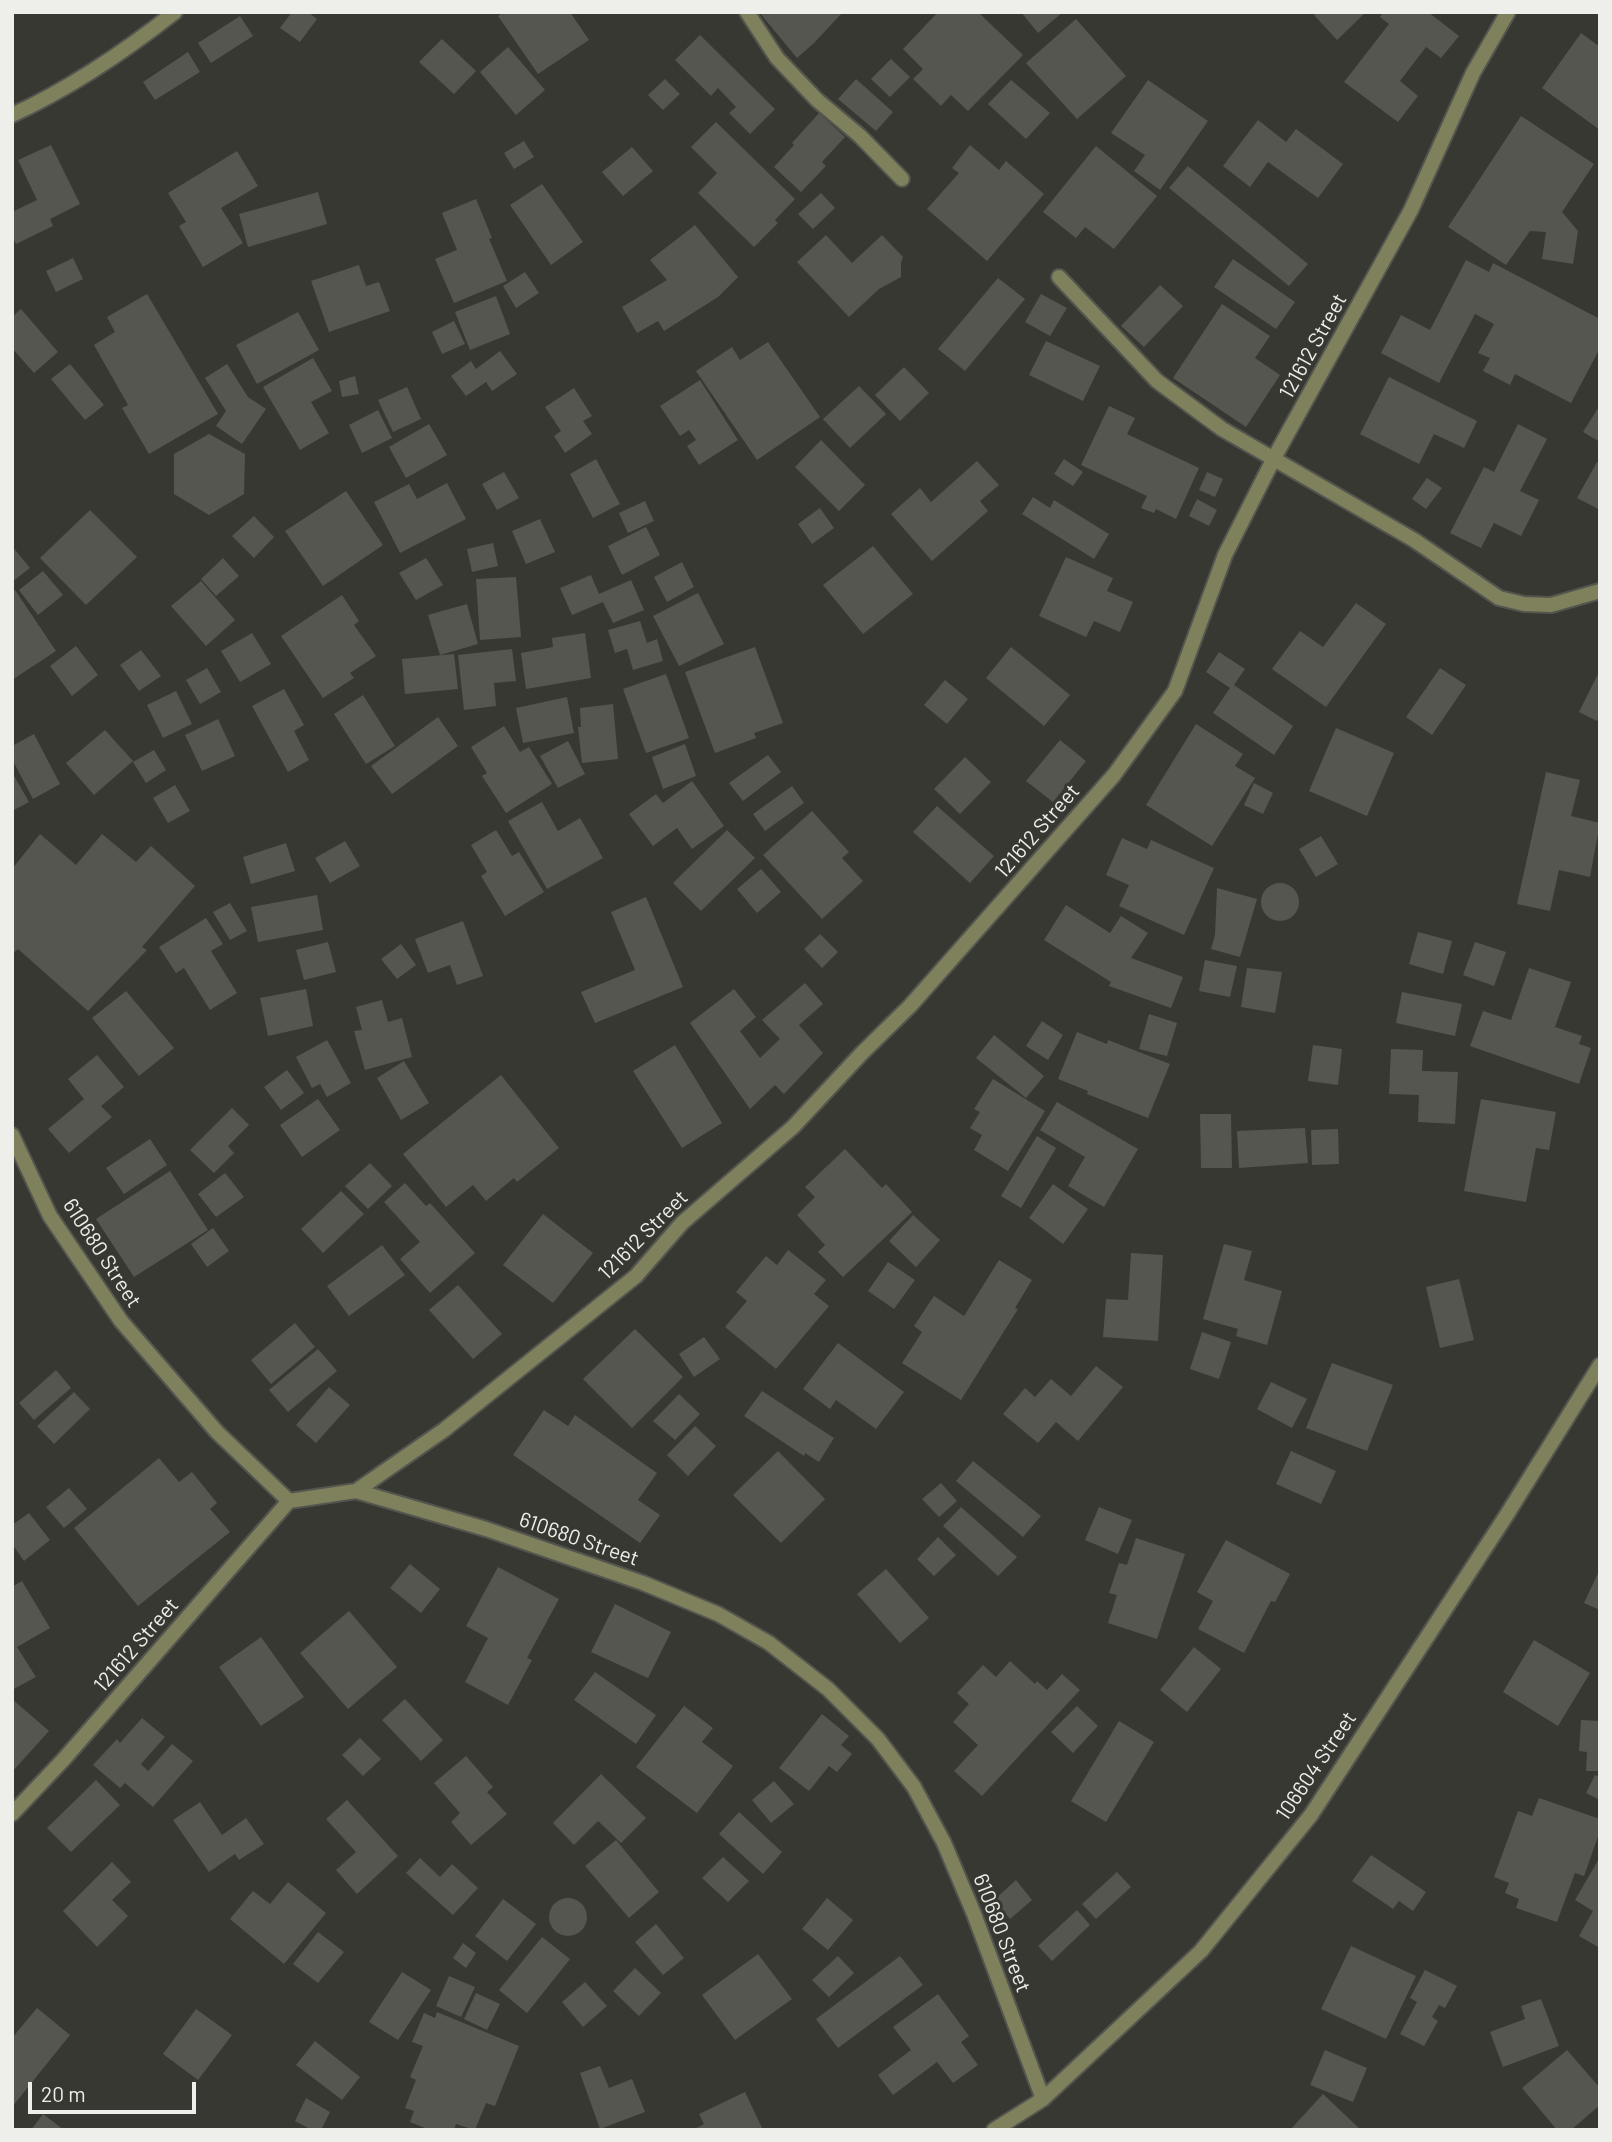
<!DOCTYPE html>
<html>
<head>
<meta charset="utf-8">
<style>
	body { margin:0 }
	#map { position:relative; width:1612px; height:2142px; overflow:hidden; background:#383832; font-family:Barlow,sans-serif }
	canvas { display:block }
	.frame { position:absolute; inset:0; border:14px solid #eeeeeb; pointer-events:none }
	.scale { position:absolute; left:28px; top:2082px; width:168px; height:32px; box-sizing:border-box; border:4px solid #eeeeeb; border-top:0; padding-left:9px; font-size:21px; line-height:24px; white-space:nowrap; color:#eeeeeb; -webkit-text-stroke:5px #383832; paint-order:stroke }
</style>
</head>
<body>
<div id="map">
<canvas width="1612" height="2142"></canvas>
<div class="frame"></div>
<div class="scale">20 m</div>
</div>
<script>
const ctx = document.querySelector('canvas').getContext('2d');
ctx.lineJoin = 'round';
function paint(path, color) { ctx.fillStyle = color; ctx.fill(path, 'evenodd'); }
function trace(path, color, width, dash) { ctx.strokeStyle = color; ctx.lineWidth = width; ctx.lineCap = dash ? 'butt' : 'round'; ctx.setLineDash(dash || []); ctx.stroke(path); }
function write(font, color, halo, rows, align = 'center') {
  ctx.font = font + ' Barlow,sans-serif'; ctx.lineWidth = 6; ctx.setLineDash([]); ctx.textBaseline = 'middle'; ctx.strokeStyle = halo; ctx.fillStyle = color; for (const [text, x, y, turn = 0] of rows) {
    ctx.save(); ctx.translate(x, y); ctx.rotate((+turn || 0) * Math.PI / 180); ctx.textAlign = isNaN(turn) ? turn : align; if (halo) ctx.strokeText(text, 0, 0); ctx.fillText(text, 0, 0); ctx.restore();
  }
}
const building = new Path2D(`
	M292 12H308L317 19 300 42 280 28Z
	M504 12H570L589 40 538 74 498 16Z
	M759 12H843L814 43 797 58Z
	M938 12H978L1023 55 968 111 951 95 941 106 913 79 923 69 903 49Z
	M1021 12H1063L1038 33Z
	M1316 12H1366L1337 40 1314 15Z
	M1383 12H1428L1459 36 1441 58 1426 47 1400 81 1418 96 1398 122 1344 82 1389 24 1380 17Z
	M240 16 253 36 211 63 198 43Z
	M1076 19 1126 76 1077 119 1026 63Z
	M1581 33 1600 47V130L1542 88Z
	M700 35 775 109 750 134 729 113 736 107 718 88 711 96 675 60Z
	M442 39 476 71 454 94 419 62Z
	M508 47 545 90 516 115 480 72Z
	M188 52 200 72 155 100 143 82Z
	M891 59 910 77 890 97 871 79Z
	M665 79 680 94 663 110 648 95Z
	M856 79 893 112 876 131 838 99Z
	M1011 80 1050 113 1026 139 988 104Z
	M1148 80 1208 121 1160 190 1134 171 1145 155 1111 133Z
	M819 113 845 137 822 162 826 166 801 192 774 167 794 145 792 143Z
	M1521 116 1594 164 1562 212 1578 231 1573 264 1542 259 1546 232 1530 231 1506 265 1448 227Z
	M1258 120 1286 142 1296 129 1343 164 1318 198 1268 162 1250 187 1223 166Z
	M716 122 795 199 775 220 778 223 754 247 698 193 717 173 691 147Z
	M524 141 534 157 514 169 504 153Z
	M51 145 80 204 50 219 53 226 16 244 12 236V212L37 200 18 160Z
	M970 145 999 170 1006 161 1044 194 987 261 927 209 959 173 952 168Z
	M1096 146 1157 196 1114 249 1085 227 1076 238 1043 212Z
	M632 147 653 171 623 196 602 172Z
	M237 151 258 186 221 208 243 243 203 267 179 226 186 222 168 193Z
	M1188 166 1308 264 1289 286 1169 188Z
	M542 184 583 242 551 265 510 205Z
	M318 192 327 224 248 247 239 214Z
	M821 193 835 208 813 229 798 214Z
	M476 199 492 238 489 239 507 281 454 303 435 259 457 250 442 213Z
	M695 225 738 277 718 297 664 331 658 321 637 333 622 307 667 280 650 260Z
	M826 235 852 263 882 235 903 257 901 263V277L879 289 849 317 797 262Z
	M73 258 83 279 56 292 46 271Z
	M1233 259 1295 302 1276 329 1214 287Z
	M1466 260 1489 272 1493 263 1600 319V348L1571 403 1515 374 1510 385 1483 371 1490 358 1478 353 1494 324 1475 314 1439 383 1381 353 1401 315 1430 330Z
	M359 265 366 286 379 282 390 311 329 332 311 281Z
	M525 272 539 293 516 308 503 286Z
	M998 278 1025 299 965 371 938 349Z
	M1160 285 1183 306 1144 347 1121 326Z
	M147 294 218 414 149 454 122 408 128 405 94 345 115 332 107 317Z
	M1041 294 1067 308 1050 336 1025 322Z
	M496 296 510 334 470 350 455 312Z
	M1222 304 1270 336 1255 358 1280 375 1246 427 1173 378Z
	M21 309 58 352 34 373 12 348V317Z
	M298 312 319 350 257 384 236 345Z
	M454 321 465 344 442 354 432 332Z
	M1046 341 1100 366 1083 401 1029 375Z
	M768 342 820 417 757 460 696 371 732 347 740 360Z
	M500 351 517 374 492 391 486 382 466 396 451 376 471 361 476 369Z
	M313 358 332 391 311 402 329 433 300 450 263 387Z
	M70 364 104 405 85 420 51 379Z
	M227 364 248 397 266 409 242 444 216 426 226 411 205 378Z
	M904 367 929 393 900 421 875 395Z
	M355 376 359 394 342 397 339 381Z
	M1389 377 1477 421 1464 448 1434 434 1419 464 1360 434Z
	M700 380 738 440 699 465 687 446 696 440 689 430 680 436 660 406Z
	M859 386 886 414 850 448 823 419Z
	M407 387 421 419 393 432 378 400Z
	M574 388 592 416 583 421 592 434 565 453 554 436 561 431 545 407Z
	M1600 405V442L1583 432Z
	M1109 406 1135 418 1127 434 1199 468 1176 519 1156 509 1154 513 1141 508 1147 496 1081 465Z
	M378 410 392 438 362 453 349 425Z
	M429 424 447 455 406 478 389 447Z
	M1518 424 1547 439 1520 491 1539 500 1521 536 1494 523 1481 548 1450 533 1484 467 1494 472Z
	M209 434 245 454 244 494 209 515 174 494V454Z
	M821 440 865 485 839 511 795 467Z
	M596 459 620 504 593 518 570 474Z
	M1064 459 1083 472 1073 486 1054 474Z
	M977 461 999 485 980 501 988 511 932 561 891 514 920 488 931 502Z
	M1597 462 1600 464V510L1577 498Z
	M504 472 519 498 497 510 482 484Z
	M1207 472 1223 479 1215 497 1199 490Z
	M1427 478 1442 488 1426 509 1412 499Z
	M447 483 466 519 400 553 374 502 409 484 417 499Z
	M346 491 383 545 323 586 285 531Z
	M1033 497 1050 508 1054 500 1109 534 1094 559 1022 514Z
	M1197 499 1217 510 1209 526 1189 516Z
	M645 501 654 521 628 533 619 513Z
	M820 508 834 528 812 544 798 524Z
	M90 510 137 557 86 605 40 558Z
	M254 516 274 537 254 558 232 536Z
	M540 519 555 552 526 564 512 531Z
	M646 527 660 555 622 575 608 546Z
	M493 543 498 566 472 572 467 549Z
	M12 546 30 568 12 582Z
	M873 546 913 594 863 634 823 585Z
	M1066 557 1113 578 1107 591 1133 602 1120 632 1094 621 1086 637 1039 616Z
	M223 558 239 576 216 596 201 579Z
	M426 558 443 585 416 600 399 573Z
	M682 562 694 587 667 602 654 577Z
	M43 571 63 595 38 615 19 590Z
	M591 575 599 594 631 580 644 610 613 623 603 602 572 615 560 588Z
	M516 577 521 637 480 640 476 579Z
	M201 581 235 620 206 646 171 606Z
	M15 590 56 651 12 680V592Z
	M698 593 724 644 679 666 653 616Z
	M342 595 359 621 354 625 376 656 350 673 354 678 323 698 281 636Z
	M1356 603 1386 624 1326 707 1272 669 1300 631 1323 647Z
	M467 604 478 644 440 655 428 615Z
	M640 621 647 643 657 639 663 661 633 670 627 649 615 653 608 630Z
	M252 633 271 664 240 682 221 651Z
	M585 633 591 678 526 689 521 653 553 647 552 638Z
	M76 646 98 675 72 696 50 666Z
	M755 647 783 723 754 733 756 738 715 753 685 672Z
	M1011 647 1070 695 1044 726 986 678Z
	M512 649 516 681 494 683 496 706 464 710 458 655Z
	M141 650 161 676 139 691 120 665Z
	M1219 652 1245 669 1234 685 1293 726 1274 755 1213 713 1230 688 1206 672Z
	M454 654 458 689 405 694 402 659Z
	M207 668 221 692 200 704 186 680Z
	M1440 668 1466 685 1432 735 1406 717Z
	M1600 670V716L1597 721 1579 712Z
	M666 674 689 738 646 753 623 689Z
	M945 680 968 699 947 724 924 705Z
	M284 689 304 725 294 731 309 760 288 772 252 706Z
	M176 691 192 724 163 738 147 705Z
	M363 695 395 746 366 764 334 714Z
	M567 697 574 733 523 743 516 708Z
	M613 704 618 759 582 763 578 727H581L580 708Z
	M438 717 458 746 392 794 371 766Z
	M218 719 235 756 202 771 185 735Z
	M1196 724 1243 754 1235 766 1255 778 1212 846 1146 805Z
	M504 726 520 752 529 747 552 784 506 813 482 776 487 773 471 747Z
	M1336 728 1394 753 1367 816 1309 791Z
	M105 730 133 761 94 795 66 763Z
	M34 734 60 784 33 799 12 759V746Z
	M1060 740 1086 761 1053 802 1026 781Z
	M568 741 585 774 558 788 540 756Z
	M685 744 696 776 663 789 652 757Z
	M154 750 166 770 146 783 133 762Z
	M768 755 781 772 743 801 729 783Z
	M965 757 991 782 960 814 934 789Z
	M12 772 29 802 12 811Z
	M1546 772 1580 780 1571 816 1600 823 1590 877 1559 870 1550 911 1517 904Z
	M692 781 724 826 692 849 677 828 653 846 629 814 656 794 663 803Z
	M1254 783 1273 793 1263 814 1244 805Z
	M175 785 190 811 168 823 153 798Z
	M792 786 804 803 765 831 753 814Z
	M542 802 558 831 580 818 603 858 547 889 508 821Z
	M937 806 994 856 970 883 913 832Z
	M812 811 849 852 842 858 863 881 822 919 763 855Z
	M496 830 512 856 519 852 544 892 505 916 481 876 487 872 471 845Z
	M727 830 755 858 701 911 673 883Z
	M40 834 76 865 102 834 136 862 151 846 195 886 142 947 147 950 88 1011 18 949 12 954V869Z
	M1321 836 1338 864 1316 877 1299 849Z
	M1122 838 1147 849 1151 840 1214 868 1184 935 1119 906 1129 885 1106 875Z
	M345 841 360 866 330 883 315 858Z
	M286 843 295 871 251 884 243 857Z
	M761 869 781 892 757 913 737 889Z
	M1261 902a19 19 0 1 1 38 0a19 19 0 1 1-38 0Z
	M1217 888 1257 899 1240 957 1211 949 1215 935Z
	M317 895 323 930 258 942 251 907Z
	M646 897 683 987 595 1023 581 992 635 970 611 912Z
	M230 903 247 931 230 940 213 912Z
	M1066 905 1110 933 1121 916 1148 933 1131 958 1183 977 1171 1008 1109 986 1111 982 1044 940Z
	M206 918 223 944 211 951 237 993 210 1010 184 968 176 973 159 947Z
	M463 921 483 976 457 985 450 965 428 973 415 939Z
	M1418 932 1452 941 1443 974 1409 964Z
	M820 934 838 952 822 968 804 949Z
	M328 942 336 972 304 980 296 950Z
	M1475 942 1506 952 1494 986 1463 975Z
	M401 944 416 965 397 979 381 959Z
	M1205 960 1237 966 1230 997 1199 991Z
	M1247 968 1282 972 1275 1013 1241 1007Z
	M1529 968 1571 982 1555 1027 1582 1036 1579 1044 1591 1048 1579 1084 1470 1046 1483 1011 1511 1020Z
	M805 983 823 1004 799 1025 823 1053 784 1094 775 1085 750 1109 690 1023 734 989 756 1017 740 1031 760 1058 780 1039 762 1020Z
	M306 989 313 1026 268 1036 260 998Z
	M126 991 174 1048 139 1076 92 1018Z
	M1402 992 1462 1004 1455 1036 1396 1023Z
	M382 1000 388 1022 402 1018 412 1057 365 1070 354 1031 362 1030 356 1007Z
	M1149 1014 1177 1023 1167 1056 1139 1049Z
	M1042 1021 1063 1035 1048 1060 1026 1046Z
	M1077 1032 1107 1044 1108 1040 1170 1064 1148 1118 1087 1094 1088 1091 1058 1079Z
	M994 1035 1044 1076 1026 1098 976 1058Z
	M327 1040 351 1083 327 1097 320 1084 312 1088 296 1057Z
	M675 1045 722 1123 682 1148 633 1071Z
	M1313 1045 1342 1049 1338 1085 1308 1081Z
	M1391 1049 1423 1050 1422 1071 1458 1072 1455 1124 1418 1122 1419 1095 1389 1094Z
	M97 1055 124 1087 101 1106 112 1117 69 1153 48 1129 84 1099 68 1079Z
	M404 1061 429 1103 401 1120 377 1078Z
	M287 1070 304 1093 281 1110 264 1087Z
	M501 1075 559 1148 517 1182 514 1178 486 1201 473 1185 446 1207 403 1154Z
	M993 1079 1045 1111 1008 1171 974 1150 982 1135 970 1128 980 1112 974 1109Z
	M318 1099 340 1130 302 1157 280 1125Z
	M1481 1099 1556 1112 1549 1150 1536 1148 1526 1202 1464 1191Z
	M1057 1102 1138 1149 1104 1207 1068 1186 1085 1157 1040 1130Z
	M232 1108 249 1125 228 1146 234 1153 214 1173 190 1150Z
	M1200 1114H1231L1232 1168H1201Z
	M1305 1128 1308 1163 1239 1168 1237 1131Z
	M1338 1129 1339 1164 1312 1165 1311 1130Z
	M1037 1136 1056 1148 1021 1208 1001 1196Z
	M150 1139 167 1165 124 1194 106 1168Z
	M845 1149 882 1188 886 1184 912 1212 843 1277 818 1252 825 1245 797 1215 815 1197 805 1187Z
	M370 1163 392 1186 368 1209 345 1186Z
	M170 1171 208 1230 134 1277 96 1219Z
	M225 1173 244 1197 216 1217 198 1194Z
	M405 1183 426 1206 430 1203 475 1253 430 1293 400 1259 420 1242 384 1202Z
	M1053 1184 1088 1209 1063 1244 1029 1218Z
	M341 1191 364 1214 323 1253 301 1229Z
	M543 1214 593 1253 553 1303 503 1265Z
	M913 1215 940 1240 916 1267 889 1241Z
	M213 1228 229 1251 207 1267 191 1244Z
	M1224 1244 1252 1251 1244 1280 1282 1291 1267 1345 1236 1336 1238 1329 1203 1319Z
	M382 1245 405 1275 349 1316 327 1286Z
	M788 1250 826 1280 814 1294 829 1306 776 1369 725 1327 747 1301 736 1292 766 1256 777 1265Z
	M1131 1253 1163 1255 1158 1341 1103 1337 1106 1299 1128 1300Z
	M999 1260 1032 1280 1015 1308 1018 1309 961 1400 902 1363 922 1332 914 1326 934 1296 964 1316Z
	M888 1262 915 1280 894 1309 868 1291Z
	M1459 1279 1474 1340 1440 1348 1426 1287Z
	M458 1285 502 1334 473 1359 429 1310Z
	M295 1323 315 1347 271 1384 251 1360Z
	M635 1329 683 1377 632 1428 583 1379Z
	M1202 1332 1231 1342 1219 1379 1190 1369Z
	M704 1337 720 1359 694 1377 679 1354Z
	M838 1343 904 1392 876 1429 836 1400 830 1409 803 1389Z
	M318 1349 337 1371 288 1412 269 1390Z
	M1332 1363 1393 1385 1367 1451 1306 1428Z
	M1096 1366 1123 1387 1078 1441 1056 1422 1038 1443 1003 1414 1025 1388 1035 1397 1051 1379 1071 1396Z
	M56 1370 71 1388 34 1420 19 1403Z
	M1271 1382 1307 1399 1292 1428 1257 1409Z
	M329 1387 350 1405 316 1443 296 1425Z
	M762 1391 834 1438 819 1462 805 1453 804 1456 744 1416Z
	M74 1392 90 1409 54 1444 37 1426Z
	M679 1394 700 1414 675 1440 653 1421Z
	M544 1410 568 1426 575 1415 657 1473 638 1500 660 1515 640 1543 513 1455Z
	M695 1426 716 1446 688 1476 667 1455Z
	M778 1451 825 1499 781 1543 733 1495Z
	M1291 1451 1336 1471 1321 1504 1276 1484Z
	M159 1458 179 1482 192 1472 217 1503 210 1509 230 1532 138 1606 74 1528Z
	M973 1461 1041 1516 1023 1537 956 1481Z
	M941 1483 957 1501 939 1517 922 1499Z
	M69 1488 87 1509 64 1528 46 1507Z
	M961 1507 1017 1557 998 1576 943 1526Z
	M1099 1507 1132 1520 1118 1554 1085 1540Z
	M29 1513 50 1540 24 1561 12 1544V1525Z
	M938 1537 956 1555 934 1576 917 1559Z
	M1136 1538 1185 1554 1157 1639 1108 1623 1117 1595 1109 1593 1119 1563 1127 1565Z
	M1226 1540 1290 1574 1275 1602 1271 1601 1244 1653 1198 1629 1213 1601 1197 1592Z
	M410 1564 440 1589 421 1613 390 1588Z
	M498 1567 559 1599 527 1658 532 1660 508 1705 465 1682 488 1638 466 1626Z
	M886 1569 929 1618 900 1643 857 1594Z
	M1600 1569V1610L1584 1603Z
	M22 1581 50 1628 17 1647 36 1677 12 1690V1587Z
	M615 1604 671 1632 648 1678 591 1652Z
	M349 1611 397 1667 348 1709 300 1653Z
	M261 1637 304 1697 261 1726 219 1667Z
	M1534 1640 1590 1673 1558 1726 1503 1692Z
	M1194 1647 1221 1669 1187 1712 1160 1690Z
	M1010 1661 1035 1684 1037 1681 1047 1690 1062 1674 1080 1690 982 1796 954 1771 978 1745 953 1722 969 1704 957 1693 983 1665 996 1677Z
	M595 1672 656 1715 636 1744 574 1700Z
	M12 1699 49 1731 12 1772Z
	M405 1699 443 1740 421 1761 382 1720Z
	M684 1706 713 1728 702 1742 733 1766 697 1813 636 1767Z
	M1077 1706 1098 1726 1073 1753 1051 1732Z
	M822 1714 849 1736 841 1745 852 1754 837 1772 829 1766 809 1791 779 1768Z
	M142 1718 165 1737 141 1764 148 1771 172 1744 193 1761 153 1807 125 1783 120 1788 93 1765 117 1739 120 1743Z
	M1581 1720 1600 1721V1771H1586L1587 1752 1579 1751Z
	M1119 1721 1154 1742 1106 1822 1071 1801Z
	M360 1738 381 1759 363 1776 342 1755Z
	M466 1756 493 1787 487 1792 507 1814 471 1845 451 1822 460 1813 434 1783Z
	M601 1774 646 1818 621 1843 598 1821 574 1845 553 1823Z
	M1595 1775 1600 1777V1800L1586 1793Z
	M96 1780 120 1805 71 1852 47 1828Z
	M774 1781 794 1804 771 1823 752 1800Z
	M1539 1798 1600 1819V1831L1584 1876 1575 1873 1557 1922 1516 1908 1519 1899 1505 1893 1509 1883 1494 1877 1518 1811 1532 1816Z
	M347 1800 398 1856 357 1894 336 1870 356 1852 326 1819Z
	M200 1802 222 1835 246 1818 264 1844 239 1860 235 1854 209 1872 173 1820Z
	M739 1812 782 1852 763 1874 719 1834Z
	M616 1840 659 1892 629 1918 585 1866Z
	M1371 1855 1426 1892 1413 1911 1399 1901 1393 1909 1352 1881Z
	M723 1857 749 1881 728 1902 702 1878Z
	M1600 1857V1948L1579 1936 1593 1911 1575 1900Z
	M420 1858 440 1877 452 1864 478 1888 453 1915 406 1873Z
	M112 1862 131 1882 112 1900 128 1916 97 1947 63 1911Z
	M1117 1872 1131 1887 1096 1919 1082 1904Z
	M1016 1880 1032 1900 1010 1919 994 1900Z
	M288 1882 326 1913 284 1964 230 1919 253 1891 270 1904Z
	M549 1917a19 19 0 1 1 38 0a19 19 0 1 1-38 0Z
	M827 1898 853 1920 828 1950 802 1929Z
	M503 1899 536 1924 507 1961 475 1936Z
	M1077 1910 1090 1925 1052 1961 1038 1946Z
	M656 1924 684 1958 663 1975 635 1942Z
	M318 1932 344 1952 318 1983 293 1964Z
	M542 1937 570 1959 527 2013 499 1990Z
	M463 1943 476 1953 466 1968 453 1958Z
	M1351 1946 1416 1976 1386 2039 1321 2009Z
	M758 1954 792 1999 735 2040 702 1995Z
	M838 1956 854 1973 829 1997 812 1980Z
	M900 1956 923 1985 838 2048 816 2019Z
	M635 1968 661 1993 639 2016 613 1991Z
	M1425 1970 1457 1986 1445 2008 1439 2005 1432 2017 1438 2021 1424 2046 1400 2034 1417 2002 1410 1998Z
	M402 1972 431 1990 398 2040 369 2022Z
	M449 1976 475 1987 461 2017 436 2006Z
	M585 1982 607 2006 583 2027 562 2002Z
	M476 1993 500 2004 487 2030 464 2019Z
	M938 1994 969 2036 961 2042 978 2065 953 2083 937 2062 893 2095 878 2075 911 2050 893 2027Z
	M1541 1999 1559 2046 1503 2067 1490 2032 1525 2019 1521 2006Z
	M37 2008 70 2035 12 2107V2038Z
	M196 2009 232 2035 198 2080 163 2054Z
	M437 2012 519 2046 495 2106 486 2103 475 2130 456 2124 454 2130H430L410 2122 414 2111 405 2108 416 2080 410 2077 423 2046 412 2042 424 2013 435 2018Z
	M315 2041 360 2077 342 2100 296 2065Z
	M1325 2050 1367 2068 1353 2102 1310 2085Z
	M1567 2050 1600 2088V2105L1571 2130H1557L1522 2088Z
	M600 2066 609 2088 632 2079 645 2112 600 2129 580 2073Z
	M745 2092 763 2130H693L704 2124 699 2114Z
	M1323 2094 1361 2130H1290Z
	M306 2098 330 2112 321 2130H312L295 2121Z
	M43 2114 64 2130H31Z`);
const minor = new Path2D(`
	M747 12 777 58 817 100 860 136 902 179
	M12 115C71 88 124 52 175 12
	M1059 277 1157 381 1222 429 1414 540 1499 598 1524 604 1551 605 1600 591
	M12 1135 50 1216 121 1321 217 1432 289 1501
	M356 1491 444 1430 636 1276 682 1223 793 1127 862 1053 910 1006 1114 775 1175 691 1225 555 1274 458 1411 210 1473 73 1508 12
	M289 1501 356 1491 486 1529 643 1583 718 1614 769 1643 828 1689 878 1739 914 1787 944 1843 974 1914 1043 2099
	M12 1814 64 1759 289 1501
	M994 2130 1043 2099 1201 1951 1311 1815 1506 1516 1600 1365`);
const streetNames = [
	["121612 Street",1313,346,-61],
	["121612 Street",1037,831,-49],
	["121612 Street",643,1235,-45],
	["610680 Street",102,1253,57],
	["610680 Street",579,1539,19],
	["121612 Street",136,1645,-49],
	["106604 Street",1316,1766,-56],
	["610680 Street",1002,1933,69]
];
paint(building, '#55564f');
trace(minor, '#555550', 18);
trace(minor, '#7e815c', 14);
write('21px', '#eeeeeb', '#383832', streetNames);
</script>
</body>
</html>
